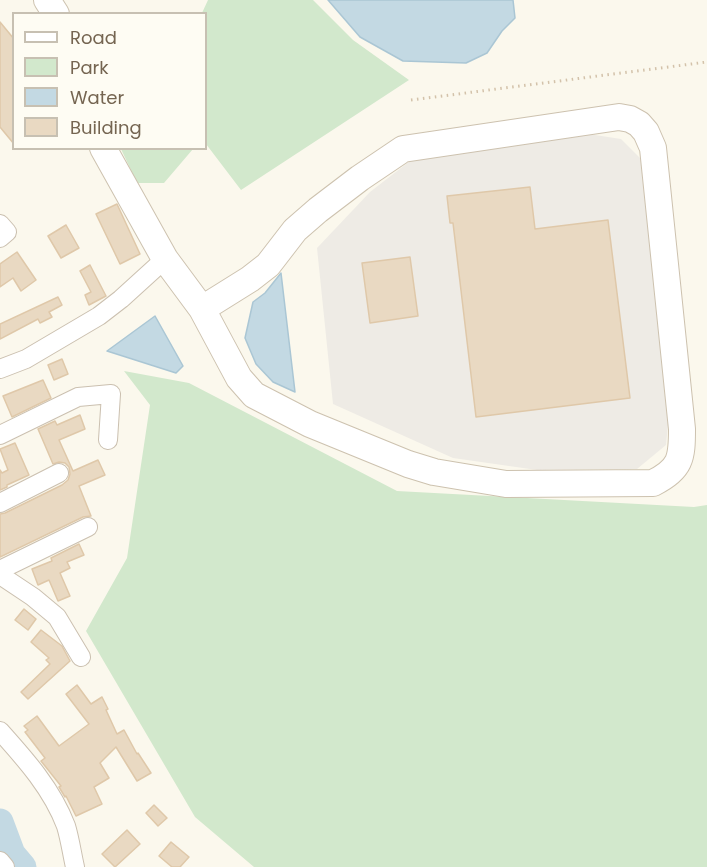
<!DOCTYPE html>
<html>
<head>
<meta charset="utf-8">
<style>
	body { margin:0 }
	#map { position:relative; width:707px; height:867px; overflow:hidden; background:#fbf8ed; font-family:Poppins,sans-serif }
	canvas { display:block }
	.legend { position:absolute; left:12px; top:12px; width:195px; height:138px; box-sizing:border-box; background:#fefcf3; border:2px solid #c7c0b2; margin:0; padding:8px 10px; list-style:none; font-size:18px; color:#756551 }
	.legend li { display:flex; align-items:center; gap:12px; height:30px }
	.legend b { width:30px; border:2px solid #c7c0b2 }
</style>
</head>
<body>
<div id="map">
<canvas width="707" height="867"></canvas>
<ul class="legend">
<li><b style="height:8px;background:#fff"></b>Road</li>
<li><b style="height:16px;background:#d2e8cc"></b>Park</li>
<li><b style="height:16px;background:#c3d9e3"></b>Water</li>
<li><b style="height:16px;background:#e9d9c2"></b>Building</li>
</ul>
</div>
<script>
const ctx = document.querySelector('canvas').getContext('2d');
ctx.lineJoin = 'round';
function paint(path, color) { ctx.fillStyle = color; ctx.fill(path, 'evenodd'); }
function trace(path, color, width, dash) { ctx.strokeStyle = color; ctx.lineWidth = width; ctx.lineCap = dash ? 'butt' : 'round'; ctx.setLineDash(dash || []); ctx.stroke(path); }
const industrial = new Path2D(`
	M582 133 621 139 642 160 669 415 666 445 637 469 537 470 453 458 333 404 317 248 370 192 410 161Z`);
const green = new Path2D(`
	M208 0H313L353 40 409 80 241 190 206 144V14L202 13Z
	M121 149H193L164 183H137Z
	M124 371 189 383 397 491 694 507 707 505V867H254L195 817 86 631 127 558 150 405Z`);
const water = new Path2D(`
	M328 0H513L515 18 502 31 487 53 466 63 403 61 360 37Z
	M281 273 295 392 273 382 256 364 245 338 253 302 265 293Z
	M155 316 183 366 176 373 107 351Z`);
const river = new Path2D(`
	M0 822 12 854 23 867`);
const building = new Path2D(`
	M0 22 14 39V144L0 127Z
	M530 187 535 229 608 220 630 398 476 417 453 223H450L447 196Z
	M117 204 140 254 120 264 96 214Z
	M66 225 79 248 61 258 48 236Z
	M17 252 36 280 21 291 13 278 0 287V264Z
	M410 257 418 316 370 323 362 263Z
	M90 265 106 296 89 305 85 295 91 292 80 271Z
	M58 297 62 305 49 312 52 317 40 323 38 319 0 339V324Z
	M62 359 68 374 54 380 48 365Z
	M43 380 51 398 12 417 3 396Z
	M80 415 85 429 59 440 73 471 98 460 105 475 79 486 91 516 83 517 0 557V514L5 513 62 485 68 480 70 474 69 467 65 463 59 462 53 464 38 429 55 421 57 425Z
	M15 443 29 475 7 485V487L0 490V470L2 473 8 470 0 449Z
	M79 544 84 555 67 562 70 568 60 573 70 596 58 601 49 580 38 585 32 569 52 561 51 558Z
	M24 609 36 619 28 630 15 620Z
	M41 630 62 646 70 661 28 699 21 692 50 664 46 660 49 658 31 642Z
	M77 685 91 704 102 697 108 709 106 710 117 734 124 730 137 754 138 753 151 773 137 781 116 747 100 763 109 778 94 787 102 804 76 816 66 796 65 797 59 787 61 786 41 761 45 758 25 732 28 730 24 726 37 716 59 746 89 724 66 694Z
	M154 805 167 818 158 826 146 813Z
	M127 830 140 844 115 867 102 854Z
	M171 842 189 857 180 867H172L159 856Z`);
const path = new Path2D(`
	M411 100 707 62`);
const street = new Path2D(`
	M0 224 7 232 0 238
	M0 369 26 359 99 316 121 299 165 259
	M0 435 78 397 111 394 108 440
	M0 503 59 473
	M0 570 88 527
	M0 575 33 597 57 617 81 657
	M0 731C26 760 52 789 66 826 70 839 72 854 75 867
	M0 861 5 867`);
const secondary = new Path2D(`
	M47 0 56 14
	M103 148 165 259 202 309 239 378 254 395 310 424 408 464 434 472 506 484 653 483C681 469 682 458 682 429L653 148 646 132 639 124 630 119 619 117 403 149 360 178 318 210 295 230 268 265 250 279 202 309`);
paint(industrial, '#eeebe5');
paint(green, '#d2e8cc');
paint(water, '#c3d9e3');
trace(water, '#aac6d4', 1.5);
trace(river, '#c3d9e3', 27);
paint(building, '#e9d9c2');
trace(building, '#dfc8a9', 1.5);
trace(street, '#cbc0b0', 20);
trace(secondary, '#cdc2af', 28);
trace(path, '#d3c2aa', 3, [1.5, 4.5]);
trace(street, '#fff', 18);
trace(secondary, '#fff', 26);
</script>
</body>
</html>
